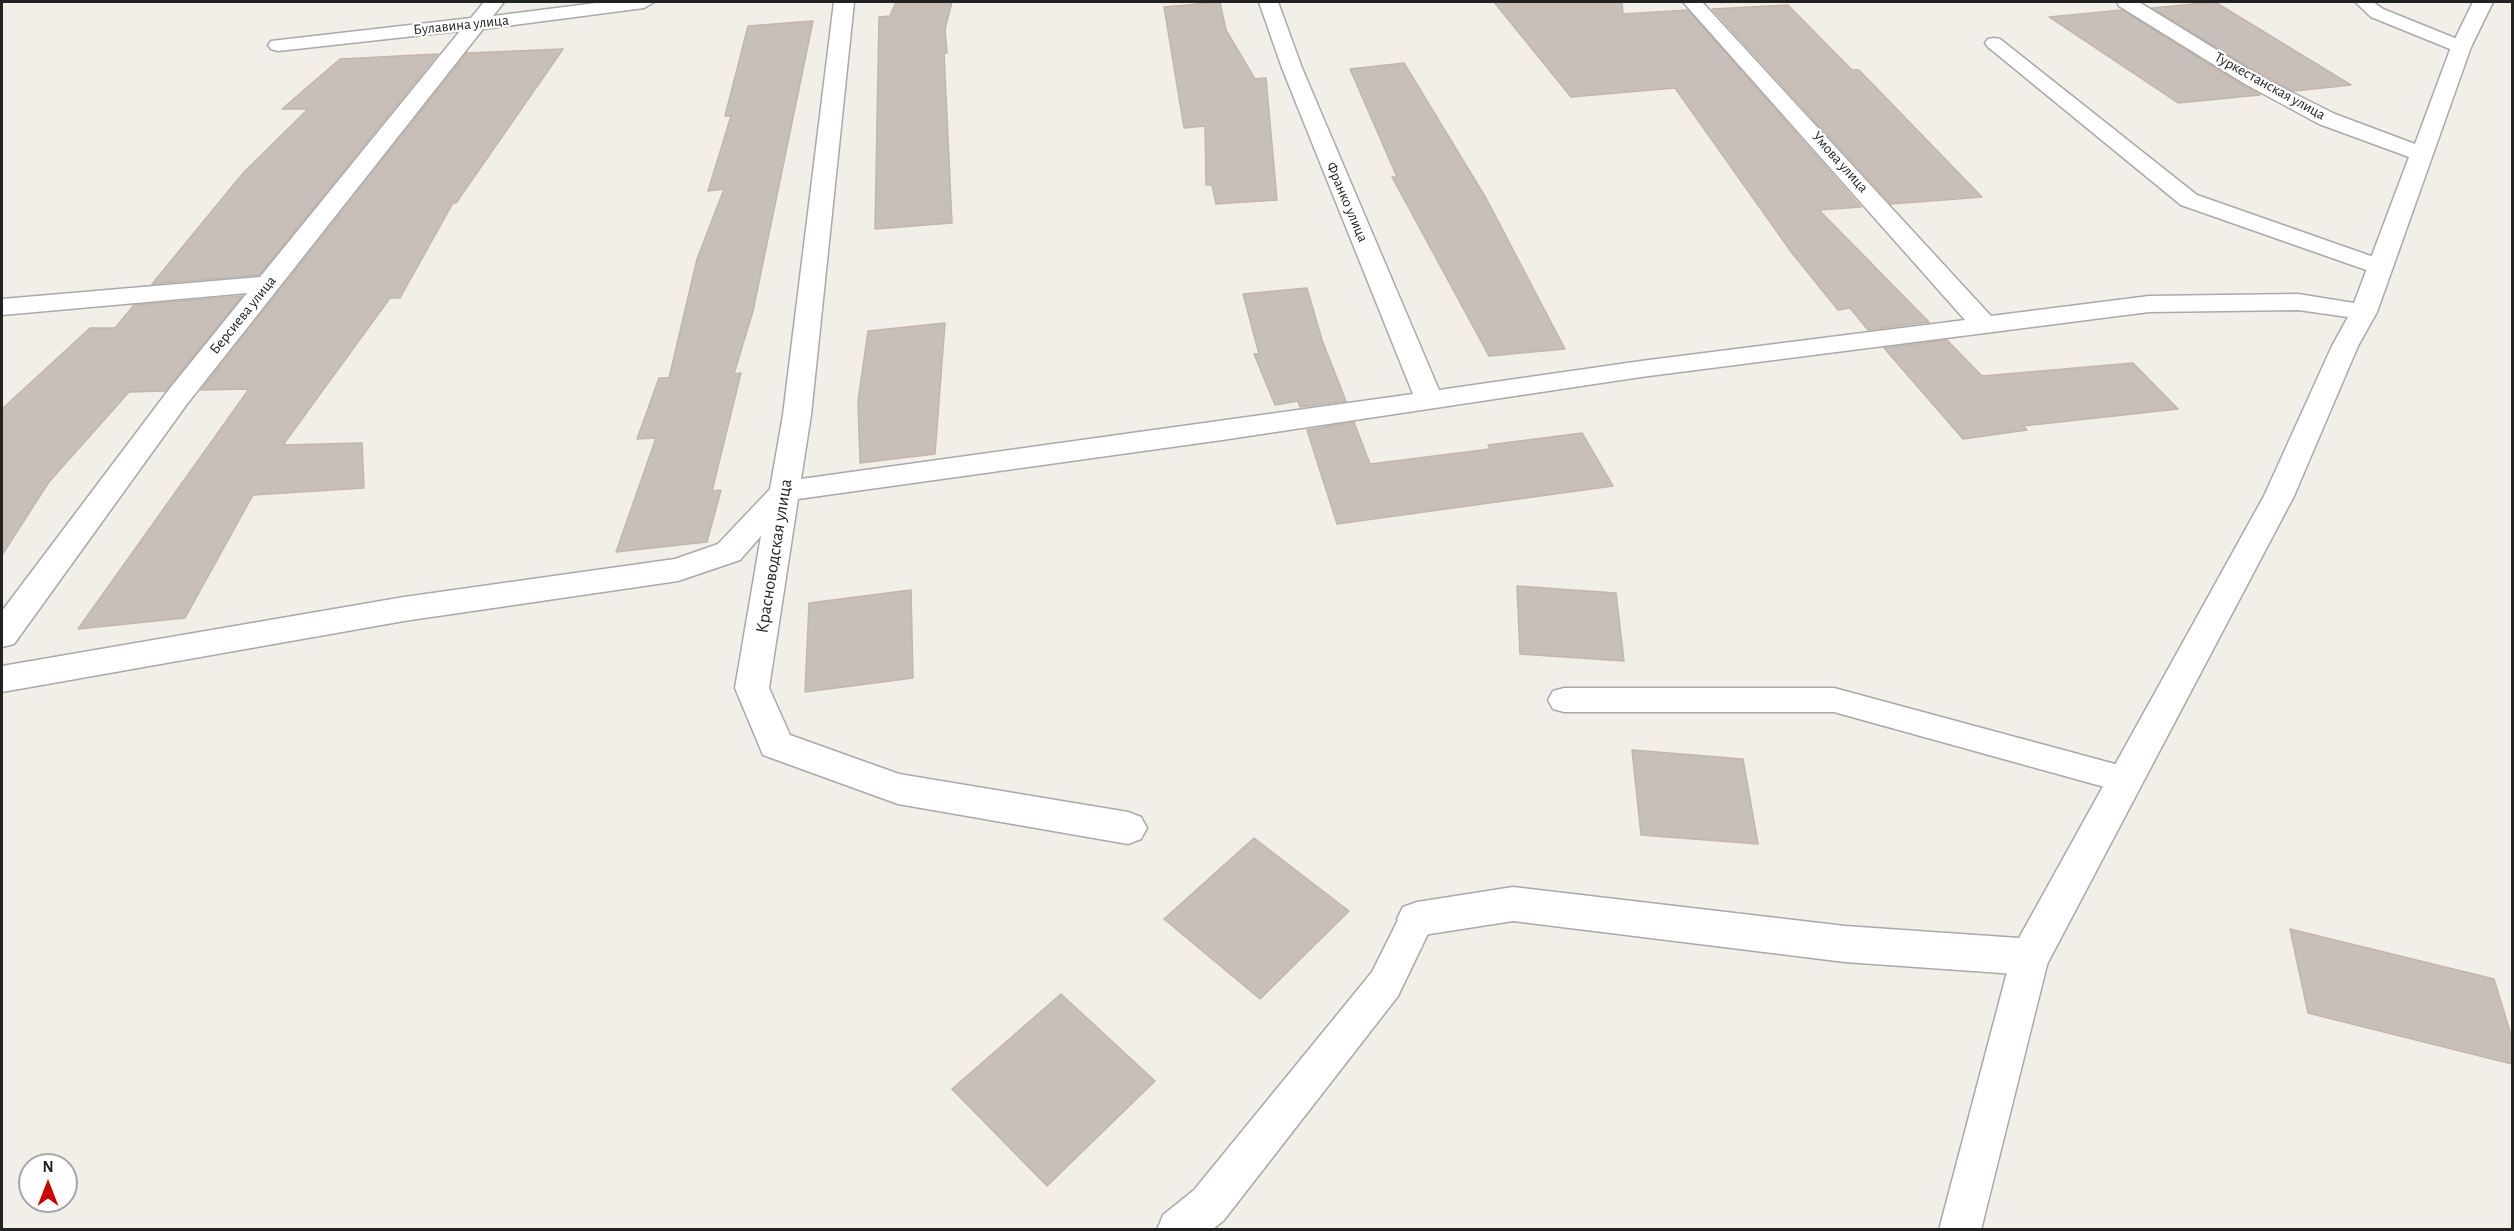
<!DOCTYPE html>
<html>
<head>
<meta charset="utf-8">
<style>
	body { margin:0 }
	#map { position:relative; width:2514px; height:1231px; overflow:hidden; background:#f2efe9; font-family:"Alegreya Sans",sans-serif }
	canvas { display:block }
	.frame { position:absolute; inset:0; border:3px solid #222; pointer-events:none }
	.north { position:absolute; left:18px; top:1153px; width:60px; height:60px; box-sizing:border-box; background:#fff; border:2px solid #a7a7a7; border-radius:50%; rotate:0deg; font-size:16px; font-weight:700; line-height:24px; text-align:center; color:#222 }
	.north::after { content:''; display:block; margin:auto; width:21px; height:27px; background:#d40000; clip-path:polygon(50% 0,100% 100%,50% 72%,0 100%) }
</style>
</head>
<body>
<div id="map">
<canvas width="2514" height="1231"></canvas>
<div class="frame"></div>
<div class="north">N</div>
</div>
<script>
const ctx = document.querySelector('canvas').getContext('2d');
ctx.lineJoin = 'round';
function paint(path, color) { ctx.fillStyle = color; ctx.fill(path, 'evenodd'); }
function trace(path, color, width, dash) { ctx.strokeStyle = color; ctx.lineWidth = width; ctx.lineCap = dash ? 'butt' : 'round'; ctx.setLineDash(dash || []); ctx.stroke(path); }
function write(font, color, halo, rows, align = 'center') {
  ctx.font = font + ' "Alegreya Sans",sans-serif'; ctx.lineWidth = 4.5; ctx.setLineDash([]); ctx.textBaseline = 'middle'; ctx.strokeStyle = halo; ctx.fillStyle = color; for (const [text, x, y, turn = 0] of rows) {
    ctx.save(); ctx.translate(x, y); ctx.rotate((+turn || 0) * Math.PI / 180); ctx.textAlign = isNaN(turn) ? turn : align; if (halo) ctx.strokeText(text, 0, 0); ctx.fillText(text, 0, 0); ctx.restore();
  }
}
const building = new Path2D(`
	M896 2H952L945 29 947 53H944L952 223 875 229 879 17 890 16Z
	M1220 2 1226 30 1255 79 1266 78 1277 200 1216 204 1212 185H1206L1205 126 1184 128 1164 7Z
	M1494 2H1622L1623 14 1688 10 1861 207 1819 210 1929 322 1868 330 1850 308 1838 310 1792 253 1675 88 1571 97Z
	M2215 2 2351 85 2294 91 2260 74 2152 8Z
	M1788 5 1852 70H1859L1982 197 1891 204 1712 9Z
	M2122 10 2244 86 2260 95 2178 103 2049 17Z
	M813 21 753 311 734 374 741 373 712 491 721 490 707 542 616 552 656 438 637 439 659 378H669L697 259 724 189 708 191 731 116H725L748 26Z
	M563 49 456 203H453L400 298H390L283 445 362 443 364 488 253 495 185 618 78 629 249 389 201 390 467 53Z
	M438 54 259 275 152 284 244 172 308 109H282L340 59Z
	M1404 63 1486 198 1565 349 1489 356 1392 177H1397L1350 69Z
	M1307 288 1322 340 1346 401 1300 407 1298 401 1275 405 1254 354H1259L1243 294Z
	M242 296 165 391 129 392 49 482 2 555V409L90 328H115L134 305Z
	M945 323 935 454 860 463 858 401 868 331Z
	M1947 340 1982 376 2133 363 2178 409 2023 426 2027 430 1963 439 1884 348Z
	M1354 422 1370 464 1490 449 1488 445 1582 433 1613 486 1337 524 1307 430Z
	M1517 586 1616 593 1624 661 1520 654Z
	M911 590 913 678 805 692 809 603Z
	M1632 750 1743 759 1758 844 1641 835Z
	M1254 838 1349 911 1260 999 1164 919Z
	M2290 929 2494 979 2512 1038V1064L2308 1013Z
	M1061 994 1155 1081 1047 1186 952 1089Z`);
const lane = new Path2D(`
	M2355 2H2373L2383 9 2467 43 2470 47 2461 52 2455 51 2371 17Z
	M1994 38 2000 39 2197 195 2388 262 2391 267 2388 272H2372L2181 205 1988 47 1985 43 1988 39Z
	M1564 688H1834L2126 767 2138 771 2143 780 2138 789 2126 793 1834 712H1564L1553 709 1548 700 1553 691Z
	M1417 903 1430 908 1435 919 1398 996 1224 1220 1212 1230H1157L1163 1215 1194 1190 1372 972 1404 908Z
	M2030 941 2043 945 2049 957 1981 1230H1939L2011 957 2017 945Z`);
const street = new Path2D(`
	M484 2H504L493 16 604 2H654L644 8 483 29 187 404 14 644 2 647V611L167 392 247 293 2 315V299L260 277 460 31 278 51 271 49 268 45 271 41 471 18Z
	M834 2H854L811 415 801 479 1413 394 1282 68 1259 2H1278L1302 68 1439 390 1641 361 1965 320 1683 2H1702L1991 316 2149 296 2298 294 2354 303 2409 157 2319 124 2245 84 2119 6 2117 2H2139L2259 76 2335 114 2415 144 2451 47 2473 2H2493L2471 47 2377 312 2358 346 2294 496 2044 970 2030 975 1845 962 1513 921 1417 936 1403 931 1397 919 1403 907 1417 902 1513 887 1845 926 2019 938 2264 496 2332 346 2348 317 2298 310 2149 312 1641 377 1222 440 798 499 769 688 790 735 899 774 1128 812 1141 817 1147 828 1141 839 1128 844 898 804 763 755 735 688 761 536 740 560 678 581 404 621 2 692V666L404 597 675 559 718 544 770 489 783 415Z`);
const farStreetnames = [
	["Булавина улица",461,25,-6],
	["Туркестанская улица",2270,86,29],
	["Умова улица",1840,162,48],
	["Франко улица",1347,202,67],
	["Берсиева улица",243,315,-51]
];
const streetNames = [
	["Красноводская улица",774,556,-81]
];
paint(building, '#c7bfb8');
trace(building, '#c4b6ab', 1.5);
trace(lane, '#a9a9a9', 3);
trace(street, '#a9a9a9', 3);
paint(lane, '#fff');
paint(street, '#fff');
write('15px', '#222', '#fff', farStreetnames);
write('18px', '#222', '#fff', streetNames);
</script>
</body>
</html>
